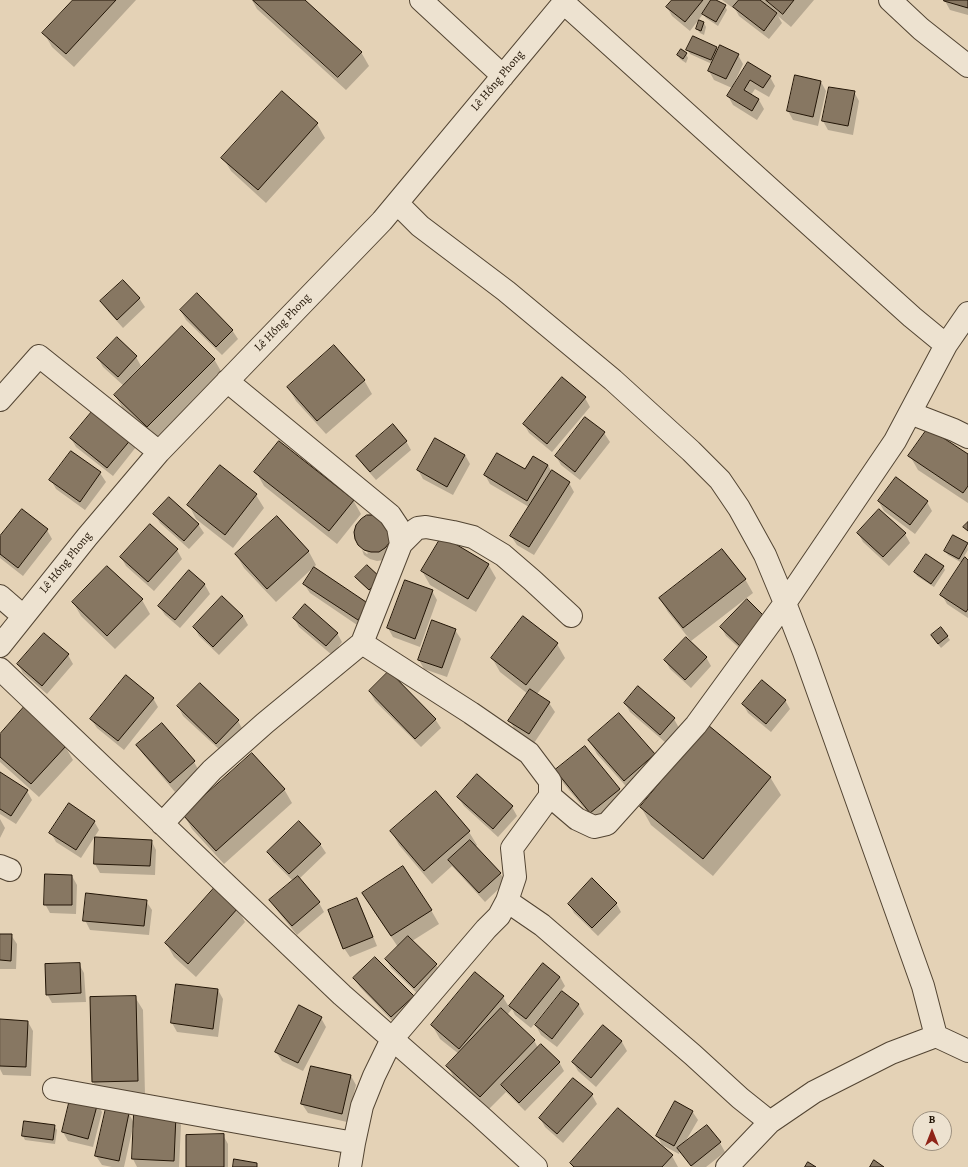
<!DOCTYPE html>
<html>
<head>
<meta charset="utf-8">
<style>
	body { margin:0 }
	#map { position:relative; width:968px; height:1167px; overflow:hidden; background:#e4d2b6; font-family:Alegreya,serif }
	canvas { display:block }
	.north { position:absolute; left:912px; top:1111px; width:40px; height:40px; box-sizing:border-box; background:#ede2d0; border:1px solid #9c907f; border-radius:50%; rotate:0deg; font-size:11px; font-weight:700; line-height:16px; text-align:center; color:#221506 }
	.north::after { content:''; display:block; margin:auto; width:14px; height:18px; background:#8f2418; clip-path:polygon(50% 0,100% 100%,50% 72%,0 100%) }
</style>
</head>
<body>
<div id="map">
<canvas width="968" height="1167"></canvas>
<div class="north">B</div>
</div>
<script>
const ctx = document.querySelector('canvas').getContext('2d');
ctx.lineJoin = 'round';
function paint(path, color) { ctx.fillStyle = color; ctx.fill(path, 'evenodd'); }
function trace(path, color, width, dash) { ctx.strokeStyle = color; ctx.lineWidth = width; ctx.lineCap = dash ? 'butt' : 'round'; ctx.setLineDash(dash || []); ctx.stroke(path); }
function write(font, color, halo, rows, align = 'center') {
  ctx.font = font + ' Alegreya,serif'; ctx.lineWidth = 4; ctx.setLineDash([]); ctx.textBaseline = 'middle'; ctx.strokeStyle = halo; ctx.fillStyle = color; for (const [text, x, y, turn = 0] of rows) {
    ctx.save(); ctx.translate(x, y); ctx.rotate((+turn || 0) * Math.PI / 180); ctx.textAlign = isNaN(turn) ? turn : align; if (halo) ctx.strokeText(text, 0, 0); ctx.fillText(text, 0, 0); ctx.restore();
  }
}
const shadow = new Path2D(`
	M74 0H136L74 67 52 47 44 33Z
	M252 0H303L361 52 369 66 346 90 257 9Z
	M673 0H715L725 6 727 10 718 26 706 18 703 14 690 31 672 16 667 7Z
	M722 0H758L762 3 760 0H814L791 27 778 16 782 23 769 39 739 16 734 7 733 8Z
	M945 0H968V15L950 10 945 1Z
	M700 22 704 23 706 27 704 35 700 33 697 29Z
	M716 47 718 52 738 55 743 64 732 88 714 80 709 71 712 64 690 54 688 50Z
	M686 54 688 58 686 63 680 59 678 55Z
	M748 64 770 77 775 86 769 97 755 89 751 95 759 100 764 109 757 120 733 105 728 96Z
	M821 82 826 91 818 126 793 120 788 111Z
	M282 92 317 124 325 138 266 203 231 171 223 158Z
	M854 92 859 101 853 135 828 130 823 121Z
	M139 298 145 307 123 328 107 310 101 302Z
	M181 311 232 330 238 339 222 355 186 320Z
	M136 357 141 366 131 377 132 378 214 359 222 373 155 440 123 409 115 395 124 386 103 367 98 358Z
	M364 380 372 394 326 434 296 401 288 387Z
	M585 398 590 407 552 452 529 433 524 424Z
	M585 418 604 433 610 442 580 480 561 465 556 456Z
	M71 438H131L136 447 113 476 76 447Z
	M406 441 411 450 376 480 363 465 358 456Z
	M72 452 100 473 106 482 85 510 56 489 51 480Z
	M465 455 470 464 453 495 423 479 418 470Z
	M968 455V503L918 470 910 456Z
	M548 465 551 471 569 483 574 492 534 555 517 545 511 536 529 507 490 484 485 475 525 471Z
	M256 472 353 500 361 514 337 544 264 486Z
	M896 479 927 502 932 511 915 534 884 511 879 502Z
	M256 495 264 508 233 548 196 519 189 505Z
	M155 514 198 524 204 533 189 549 160 523Z
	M277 517 309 552 316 565 276 602 244 568 236 554Z
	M150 525 177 550 182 559 154 591 126 566 121 557Z
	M357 525 396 545 384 560 377 561 370 559 364 555 362 550 367 554 368 553 359 545Z
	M47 530 52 539 23 576 0 558V538Z
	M858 533 905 534 910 543 889 566 863 542Z
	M967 543 968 550 963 558 968 561V618L947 604 942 595 962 563 948 555 945 551Z
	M488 564 496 578 476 612 430 585 422 571Z
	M943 566 945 570 934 587 917 576 915 572Z
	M189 572 205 585 210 594 180 628 165 615 159 606Z
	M356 577 380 578 372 593 359 581Z
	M745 579 753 593 691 641 668 612 660 599Z
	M304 584 368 605 363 629 310 593Z
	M432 591 437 600 420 647 393 637 388 628Z
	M142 600 150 614 115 649 81 616 73 602Z
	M747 600V655L726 636 721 627Z
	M243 616 248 625 219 655 199 636 194 627Z
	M294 618 337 633 342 642 332 655 299 627Z
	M941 628 950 640 941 648 932 636Z
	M455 630 461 639 447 677 424 669 419 660Z
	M557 644 565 658 537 694 549 703 555 712 534 743 515 730 510 721 528 694 500 672 492 658Z
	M68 655 73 664 47 694 23 673 18 664Z
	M706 657 711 666 691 688 670 669 665 660Z
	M370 692 435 719 441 728 421 747 375 701Z
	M153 698 158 707 124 750 97 728 91 719Z
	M785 700 790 709 771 732 748 713 743 704Z
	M625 703 674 719 679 728 666 743 630 712Z
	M178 706 238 721 243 730 222 752 183 716Z
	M162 725 194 762 199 771 175 792 143 754 138 745Z
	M0 735 65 746 73 760 39 797 0 762Z
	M589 740 654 755 662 768 633 794 597 754Z
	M585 747 620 790 627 803 599 826 564 784 556 771Z
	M0 773 27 791 32 800 16 824 0 814Z
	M477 776 512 807 517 816 498 837 464 806 458 797Z
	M770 777 781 795 713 876 651 825 641 807Z
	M284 789 292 803 224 864 192 829 184 815Z
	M436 793 469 832 477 845 475 847 500 873 506 882 485 902 452 866 432 884 399 845 391 831Z
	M0 819 5 828 0 838Z
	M94 821 99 830 81 858 56 842 51 833Z
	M151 840 156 850 155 875 100 873 95 864Z
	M320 844 326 853 299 879 319 903 324 912 297 935 276 909 270 900 293 881 273 861 268 852Z
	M72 876 77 885 76 914 50 913 45 904Z
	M357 900 362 909 377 946 350 957 344 948Z
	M146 901 152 910 149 935 90 930 85 920Z
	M616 903 621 912 598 936 574 913 569 904Z
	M371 907 431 910 439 924 412 941 436 965 441 974 420 996 391 968 386 959 398 947Z
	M237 908 245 922 196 977 174 957 166 943Z
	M0 935H11L17 944 16 969H0Z
	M79 964 84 973 86 1002 52 1003 47 994Z
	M543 965 560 977 565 986 561 991 579 1005 584 1014 557 1047 541 1035 536 1026 558 997 557 996 531 1028 515 1015 512 1009 507 1015 534 1040 538 1048 559 1062 564 1071 525 1111 506 1092 488 1110 455 1080 448 1066 459 1054 440 1039 432 1025 503 997 509 1007Z
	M354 978 413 997 418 1006 397 1026 360 987Z
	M218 990 223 999 218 1037 177 1032 172 1023Z
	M135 997 143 1010 145 1095H101L93 1082Z
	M321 1018 326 1027 303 1071 282 1061 276 1052Z
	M0 1020 28 1022 33 1031 31 1076 3 1075 0 1069Z
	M603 1027 622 1042 627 1051 596 1087 578 1071 573 1062Z
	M312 1067 351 1076 356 1085 347 1122 308 1113 302 1104Z
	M592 1095 597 1104 563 1143 545 1127 540 1118Z
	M97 1103 102 1112 93 1147 68 1141 63 1132Z
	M692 1111 698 1120 684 1144 707 1127 720 1143 725 1152 706 1167H692L680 1151 679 1154 662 1145 657 1136Z
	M129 1114 134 1123 175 1116 181 1125 179 1167H137L133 1159 134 1128 133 1127 124 1167H112L102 1165 96 1156Z
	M54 1126 57 1130 55 1144 25 1140 23 1136Z
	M223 1135 228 1144V1167H187Z
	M672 1156 678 1167H573L571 1164Z`);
const building = new Path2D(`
	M73 0H116L66 54 42 33Z
	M253 0H305L362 52 338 77Z
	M672 0H703L685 22 666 7Z
	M711 0H716L726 5 716 22 702 14Z
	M739 0H760L777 13 764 31 733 7Z
	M766 0H794L783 14Z
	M944 0H968V8L944 1Z
	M699 20 704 22 701 31 696 29Z
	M693 36 717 47 711 60 686 50Z
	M720 45 739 54 726 79 708 71Z
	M681 49 687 53 683 59 677 55Z
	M748 62 771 76 763 88 750 80 744 90 759 99 752 111 727 96Z
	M795 75 821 81 813 117 787 111Z
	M829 87 855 91 848 126 822 121Z
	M282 91 318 123 258 190 221 158Z
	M123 280 140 298 117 320 100 301Z
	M197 293 233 330 216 347 180 310Z
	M182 326 215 359 147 427 114 395Z
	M117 337 137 356 118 377 97 358Z
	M334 345 365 380 317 421 287 387Z
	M562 377 586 397 547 444 523 424Z
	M95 408 132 438 107 468 70 438Z
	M585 417 605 432 575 472 555 456Z
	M393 424 407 441 370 472 356 456Z
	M928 428 968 454V486L963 493 908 456Z
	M435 438 465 455 447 487 417 470Z
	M279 441 354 500 329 531 254 472Z
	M71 451 101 472 80 502 49 480Z
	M497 453 525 469 533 456 548 465 527 501 484 475Z
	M220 465 257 494 225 535 187 505Z
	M552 470 570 482 529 547 510 536Z
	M896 477 928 501 910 525 878 501Z
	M169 497 199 524 184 541 153 514Z
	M22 509 48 529 18 568 0 554V536Z
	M879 509 906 533 883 557 857 533Z
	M367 515H375L391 528 390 542 385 548 379 552H371L364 550 358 545 355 539 354 532 356 525 361 519Z
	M277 516 309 551 267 589 235 554Z
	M968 522V531L963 527Z
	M150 524 178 549 148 582 120 557Z
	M953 535 968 543 959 559 944 551Z
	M442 536 489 564 468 599 421 571Z
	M722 549 746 579 683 628 659 598Z
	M926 554 944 566 931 584 914 572Z
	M965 557 968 560V609L966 612 940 595Z
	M367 565 381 578 369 590 355 577Z
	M107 566 143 599 107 636 72 602Z
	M314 567 369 604 358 620 303 584Z
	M189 570 205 584 175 620 158 606Z
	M405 580 433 590 415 639 387 628Z
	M222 596 243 616 213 647 193 627Z
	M747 599 767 619 741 647 720 627Z
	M305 604 338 633 326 646 293 618Z
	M523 616 558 643 526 685 491 658Z
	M432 620 456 629 442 668 418 660Z
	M941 627 948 636 938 644 931 635Z
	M44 633 69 654 42 686 17 664Z
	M686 637 707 657 685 680 664 660Z
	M389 671 436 719 415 739 369 691Z
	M126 675 154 698 118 741 90 719Z
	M762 680 786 700 766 724 742 704Z
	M200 683 239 720 216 744 177 706Z
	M638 686 675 718 660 735 624 703Z
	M530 689 550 702 529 734 508 721Z
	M24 707 66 746 31 784 0 757V734Z
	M619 713 655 754 624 781 588 740Z
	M162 723 195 761 170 783 136 745Z
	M708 725 771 777 703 859 640 807Z
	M585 746 620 789 590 813 555 770Z
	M252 753 285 789 216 851 183 815Z
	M0 772 28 790 11 816 0 809Z
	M477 774 513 806 493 829 457 797Z
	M436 791 470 831 424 871 390 831Z
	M69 803 95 821 76 850 49 833Z
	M299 821 321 844 289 874 267 852Z
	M95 837 152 840 150 866 94 864Z
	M470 840 501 873 479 893 448 860Z
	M403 866 432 910 391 936 362 893Z
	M45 874 72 875V905H44Z
	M298 876 320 902 292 926 269 900Z
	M592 878 617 903 592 928 568 904Z
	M215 887 238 908 188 964 165 943Z
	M86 893 147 900 144 926 83 921Z
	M357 898 373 937 343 949 328 910Z
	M0 934H12L11 961 0 960Z
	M408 936 437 964 414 988 385 959Z
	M375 957 414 996 391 1017 353 978Z
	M80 963 81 993 46 995 45 964Z
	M543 963 560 977 526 1019 509 1006Z
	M475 972 504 996 459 1049 431 1025Z
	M176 984 218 989 213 1029 171 1023Z
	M562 991 579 1004 552 1039 535 1025Z
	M136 996 138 1081 92 1082 90 997Z
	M299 1005 322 1017 298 1063 275 1052Z
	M501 1008 535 1040 480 1097 446 1066Z
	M0 1019 28 1021 26 1067 0 1066Z
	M603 1025 622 1041 591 1078 572 1062Z
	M541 1044 560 1062 519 1103 501 1085Z
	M311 1066 351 1075 342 1114 301 1104Z
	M573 1078 593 1094 557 1134 539 1118Z
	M71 1095 98 1102 88 1139 62 1132Z
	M675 1101 693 1111 674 1146 656 1136Z
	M106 1108 129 1113 119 1161 95 1156Z
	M618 1108 673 1155 662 1167H574L570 1163Z
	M134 1114 176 1115 174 1161 132 1159Z
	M24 1121 55 1125 53 1140 22 1136Z
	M707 1125 721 1142 691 1166 677 1148Z
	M224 1134V1167H186V1135Z
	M234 1159 257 1163V1167H233Z
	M874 1160 884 1167H870Z
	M808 1162 816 1167H805Z`);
const minor = new Path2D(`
	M421 0 503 76
	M890 0 921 29 968 66
	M564 3 912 317 946 345
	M397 203 420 226 506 291 613 380 691 451 720 480 739 508 765 555 785 603 804 652 923 986 936 1036
	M0 400 39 356 159 452
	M910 413 954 430 968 437
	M401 544 415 530 418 528 426 527 453 532 473 537 503 555 532 580 571 616
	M0 596 23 616
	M362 643 471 713 529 753 550 781V796L577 819 594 827 607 824 696 725 785 603 895 441 946 345 968 313
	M0 646 87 537 159 452 382 221 566 0
	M0 669 342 995 479 1115 536 1167
	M162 824 212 770 265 723 362 643 401 544 398 527 390 515 227 381
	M0 866 10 870
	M507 901 542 925 693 1055 740 1098 770 1122
	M54 1089 354 1143
	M350 1167 354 1143 362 1106 374 1076 392 1039 486 929 499 916 507 901 515 877 512 848 550 796
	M727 1167 770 1122 814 1092 891 1053 936 1036 968 1051`);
const streetNames = [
	["Lê Hồng Phong",498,81,-50],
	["Lê Hồng Phong",283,323,-46],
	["Lê Hồng Phong",66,563,-51]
];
paint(shadow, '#0003');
paint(building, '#877762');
trace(building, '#221506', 1);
trace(minor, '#524432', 24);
trace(minor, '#ede2d0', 22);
write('12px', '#221506', '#ede2d0', streetNames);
</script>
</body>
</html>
